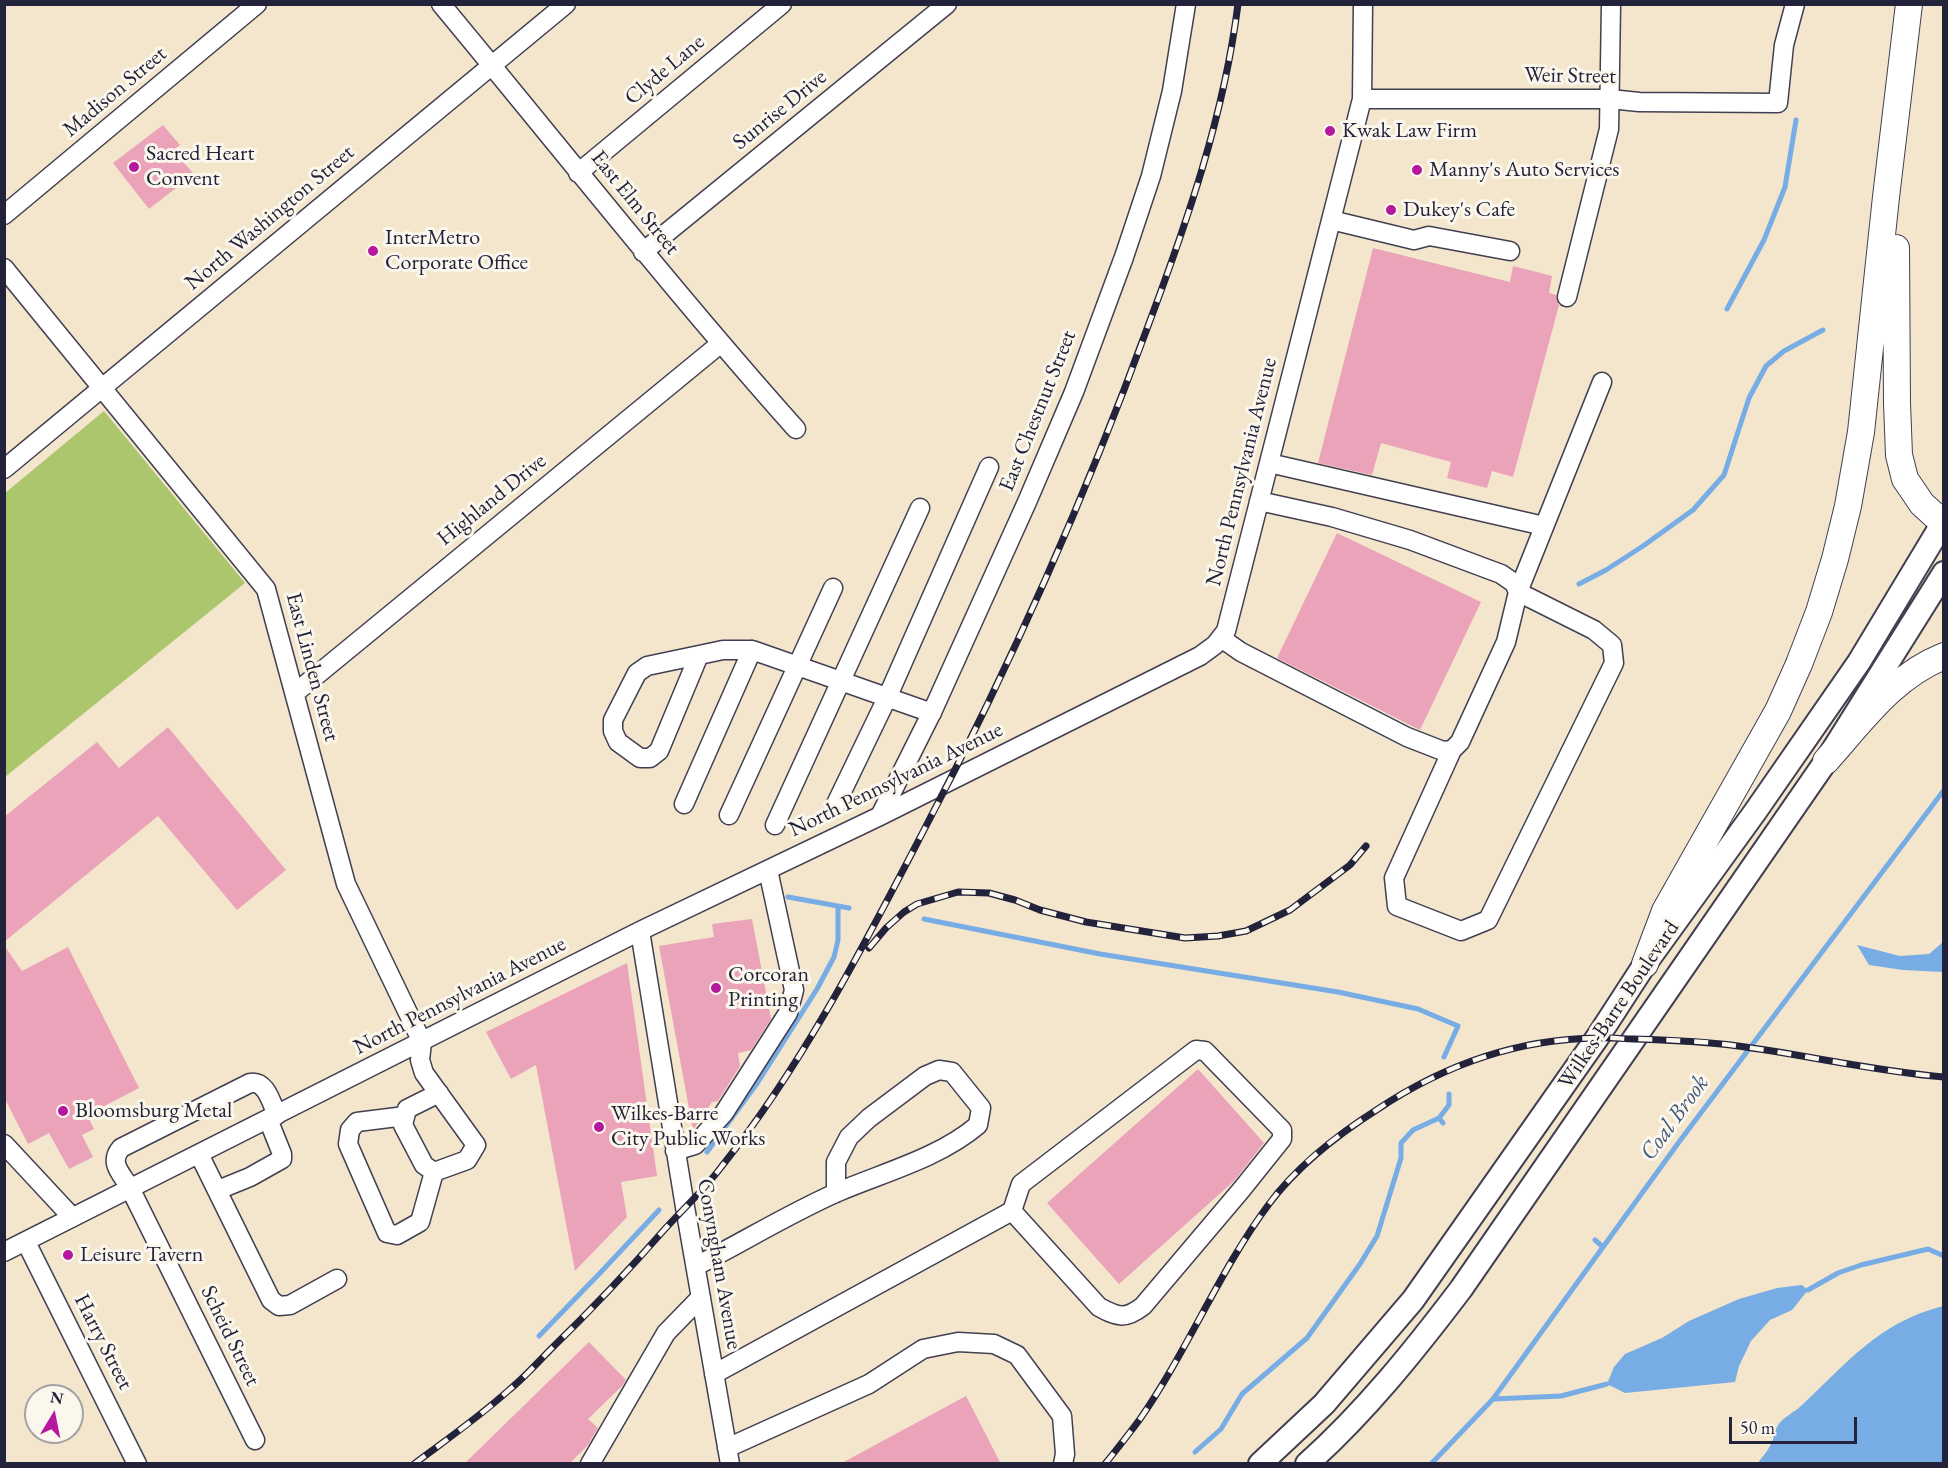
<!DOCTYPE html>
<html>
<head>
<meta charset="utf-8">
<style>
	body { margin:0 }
	#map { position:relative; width:1948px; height:1468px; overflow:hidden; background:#f3e6cc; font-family:"EB Garamond",serif }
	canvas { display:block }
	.frame { position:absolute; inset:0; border:6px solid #22223b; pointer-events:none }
	.north { position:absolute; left:24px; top:1384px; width:60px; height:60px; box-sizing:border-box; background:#fbf7ec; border:2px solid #a4a2a5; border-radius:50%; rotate:10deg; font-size:16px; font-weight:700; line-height:24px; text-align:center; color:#22223b }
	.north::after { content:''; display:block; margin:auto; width:21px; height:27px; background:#b5179e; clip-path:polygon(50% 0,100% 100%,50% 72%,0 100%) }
	.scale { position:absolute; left:1729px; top:1417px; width:128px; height:27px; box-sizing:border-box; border:3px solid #22223b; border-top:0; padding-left:8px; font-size:18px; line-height:21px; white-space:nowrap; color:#22223b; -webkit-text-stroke:4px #fbf7ec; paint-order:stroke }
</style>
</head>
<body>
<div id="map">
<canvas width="1948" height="1468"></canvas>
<div class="frame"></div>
<div class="north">N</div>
<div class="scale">50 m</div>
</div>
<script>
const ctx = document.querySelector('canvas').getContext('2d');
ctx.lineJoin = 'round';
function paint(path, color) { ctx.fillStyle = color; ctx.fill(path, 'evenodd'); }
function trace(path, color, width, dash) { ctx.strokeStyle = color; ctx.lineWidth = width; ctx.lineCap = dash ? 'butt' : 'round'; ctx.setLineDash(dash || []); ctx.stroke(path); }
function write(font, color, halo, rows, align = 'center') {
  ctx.font = font + ' "EB Garamond",serif'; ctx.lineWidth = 6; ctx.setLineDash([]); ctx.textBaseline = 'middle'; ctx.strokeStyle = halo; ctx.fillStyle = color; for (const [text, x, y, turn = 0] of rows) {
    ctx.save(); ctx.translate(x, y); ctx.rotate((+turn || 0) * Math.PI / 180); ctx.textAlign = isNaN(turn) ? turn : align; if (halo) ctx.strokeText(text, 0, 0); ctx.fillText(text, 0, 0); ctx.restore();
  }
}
const green = new Path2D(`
	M104 411 245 583 5 777V493Z`);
const water = new Path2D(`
	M1943 942V972L1903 970 1869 965 1857 945 1900 956 1929 954Z
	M1802 1285 1808 1290 1792 1310 1770 1320 1751 1341 1739 1366 1735 1382 1625 1393 1607 1384 1614 1367 1625 1354 1662 1338 1689 1321 1739 1299 1777 1288Z
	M1943 1306V1463H1758C1762 1457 1768 1451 1771 1444 1774 1439 1774 1432 1777 1427 1782 1417 1794 1413 1801 1406 1848 1362 1878 1323 1943 1306Z`);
const stream = new Path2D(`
	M1727 309 1764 240 1785 187 1796 120
	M1579 584 1606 570 1643 546 1693 510 1724 475 1749 398 1766 366 1784 351 1823 330
	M788 897 849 908
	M924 919 1100 954 1338 992 1418 1009 1458 1026 1444 1057
	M1443 1123 1439 1118 1449 1105V1094
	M707 1152 758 1082 817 989 834 957 838 940V906
	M1595 1240 1603 1247
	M1808 1290 1838 1273 1861 1265 1928 1249 1944 1256
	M539 1336 601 1272 659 1210
	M1493 1399 1561 1396 1607 1384
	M1195 1452 1221 1429 1242 1394 1307 1338 1360 1264 1377 1236 1401 1158V1143L1413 1130 1439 1118
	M1431 1464 1493 1399 1679 1142 1944 790`);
const building = new Path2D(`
	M163 125 180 145 173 151 194 174 149 209 113 163Z
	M1373 248 1510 282 1513 266 1552 276 1549 293 1556 295 1559 305 1513 477 1492 471 1487 488 1447 478 1451 462 1381 443 1372 475 1318 463Z
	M1337 533 1481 602 1420 730 1277 658Z
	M168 727 286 870 237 910 158 816 4 942V817L97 742 119 768Z
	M752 919 771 1019 751 1050 738 1053 740 1066 718 1101 712 1102 693 1130 659 946 714 937 712 924Z
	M4 945 22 971 68 947 139 1088 87 1115 94 1129 82 1135 93 1157 69 1169 49 1133 28 1144 4 1097Z
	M627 963 657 1176 621 1182 627 1217 575 1271 536 1065 511 1079 486 1032Z
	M1198 1069 1264 1143 1234 1181 1119 1284 1047 1203Z
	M589 1342 626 1380 622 1386 588 1419 598 1428 588 1445 569 1464H464Z
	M966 1396 1001 1464H840Z`);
const minor = new Path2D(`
	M441 4C559 146 673 291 796 429
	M1362 99H1610L1639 102 1778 103 1784 45 1795 4
	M578 173 782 4
	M4 215 257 4
	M1331 220 1414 240 1429 236 1510 251
	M643 252 947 4
	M4 268 266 589 346 884 422 1042 420 1060 424 1073 476 1145 467 1160 434 1172 424 1165 403 1125 407 1109 439 1093
	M1567 297 1609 129 1611 4
	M1269 463 1544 526
	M4 469 566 4
	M1221 638 1241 652 1407 737 1443 751 1452 750 1460 742 1506 642 1518 592 1514 583 1501 574 1410 540 1332 517 1259 501
	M699 655 659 751 650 758H640L618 742 613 731V720L637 673 647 666 723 650H752L932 713
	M295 693 720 344
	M1452 750 1394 878 1397 906 1461 931 1488 920 1614 663 1612 645 1594 630 1518 592 1602 382
	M684 804 752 650
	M834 808 887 698 989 467
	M729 815 833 588
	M880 816 933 710 1027 502 1074 392 1124 257 1151 176 1172 91 1186 4
	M775 825 920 508
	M640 931 685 1207 730 1464
	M405 1116 357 1122 350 1130 348 1144 387 1233 397 1235 420 1222 434 1172
	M4 1144 72 1217
	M675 1151 695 1145 724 1113 788 1013 794 990 768 870
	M199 1154 271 1300 279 1306 290 1305 337 1279
	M218 1190 250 1177 282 1159V1154L268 1119
	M26 1242 137 1464
	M4 1252 640 931 880 816 1200 656 1215 645 1226 631 1362 99 1363 4
	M696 1266C743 1242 790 1213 838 1192 885 1172 939 1158 978 1125L981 1108 952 1072 939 1070 925 1076 869 1118 849 1137 836 1162V1193
	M714 1374 1012 1211 1021 1184 1196 1050 1205 1051 1282 1130V1139L1242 1189 1143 1306C1125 1320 1118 1317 1099 1307L1012 1211
	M255 1440 130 1188C122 1174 108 1163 121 1148L250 1083C266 1080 271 1102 277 1115
	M727 1448 869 1384 923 1349 958 1342 994 1344 1017 1355 1062 1416 1065 1454 1063 1464
	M590 1464 666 1333 701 1297`);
const major = new Path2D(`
	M1260 1464 1324 1404 1413 1300 1597 1038 1645 964 1755 812 1859 662 1944 521
	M1307 1464C1365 1412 1414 1351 1461 1289L1826 761 1944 573`);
const highway = new Path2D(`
	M1896 248 1897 403 1899 455 1905 479 1922 504 1944 524
	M1826 761C1861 722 1893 676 1944 656
	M1645 964 1665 911 1778 711 1799 664 1819 612 1835 559 1848 506 1861 432 1886 197 1909 4`);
const rail = new Path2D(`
	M869 948 886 928 904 912 917 904 958 892 989 893 1015 900 1040 910 1086 922 1185 938 1218 936 1246 931 1290 910 1350 865 1366 846
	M414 1464C446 1440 479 1417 509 1390 524 1378 538 1362 552 1348 591 1310 628 1271 664 1230 683 1209 705 1189 722 1166 804 1063 864 945 925 828 1010 666 1085 498 1148 326 1187 222 1224 116 1238 4
	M1105 1464C1117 1449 1129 1434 1140 1419 1188 1350 1219 1271 1269 1204 1298 1165 1337 1135 1378 1109 1444 1065 1518 1039 1597 1038 1610 1037 1622 1039 1634 1039 1669 1040 1703 1041 1738 1046 1806 1055 1874 1071 1944 1077`);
const markers = [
	[1330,131,6,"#b5179e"],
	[134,167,6,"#b5179e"],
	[1417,170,6,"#b5179e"],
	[1391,210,6,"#b5179e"],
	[373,251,6,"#b5179e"],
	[716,988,6,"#b5179e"],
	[63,1111,6,"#b5179e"],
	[599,1127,6,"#b5179e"],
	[68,1255,6,"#b5179e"]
];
const streetNames = [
	["Clyde Lane",665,70,-40],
	["Weir Street",1570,76,1],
	["Madison Street",115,92,-40],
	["Sunrise Drive",780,110,-39],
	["East Elm Street",635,203,51],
	["North Washington Street",270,218,-40],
	["East Chestnut Street",1038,411,-68],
	["North Pennsylvania Avenue",1242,472,-76],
	["Highland Drive",492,500,-39],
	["East Linden Street",312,667,75],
	["North Pennsylvania Avenue",896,780,-26],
	["North Pennsylvania Avenue",460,996,-27],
	["Wilkes-Barre Boulevard",1619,1005,-56],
	["Conyngham Avenue",719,1264,80],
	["Scheid Street",230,1336,64],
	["Harry Street",103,1342,63]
];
const poiNames = [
	["Kwak Law Firm",1342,131],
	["Sacred Heart",146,154],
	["Convent",146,179],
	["Manny's Auto Services",1429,170],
	["Dukey's Cafe",1403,210],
	["InterMetro",385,238],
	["Corporate Office",385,263],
	["Corcoran",728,975],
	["Printing",728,1000],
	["Bloomsburg Metal",75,1111],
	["Wilkes-Barre",611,1114],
	["City Public Works",611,1139],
	["Leisure Tavern",80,1255]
];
const waterNames = [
	["Coal Brook",1675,1118,-54]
];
paint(green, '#abc66c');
paint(water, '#77ace4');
trace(stream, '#77ace4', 5);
paint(building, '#eaa3b9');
trace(minor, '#413f51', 21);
trace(major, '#413f51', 26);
trace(highway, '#413f51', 28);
trace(minor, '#fff', 18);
trace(major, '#fff', 22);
trace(highway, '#fff', 26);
trace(rail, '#22223b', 7);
trace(rail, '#fbf7ec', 4.5, [14]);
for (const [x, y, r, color] of markers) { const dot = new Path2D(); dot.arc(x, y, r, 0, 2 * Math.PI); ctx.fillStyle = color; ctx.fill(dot); trace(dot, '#fbf7ec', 2); }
write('22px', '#22223b', '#fbf7ec', streetNames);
write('22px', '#22223b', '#fbf7ec', poiNames, 'left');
write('italic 24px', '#44597f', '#fbf7ec', waterNames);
</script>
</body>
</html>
